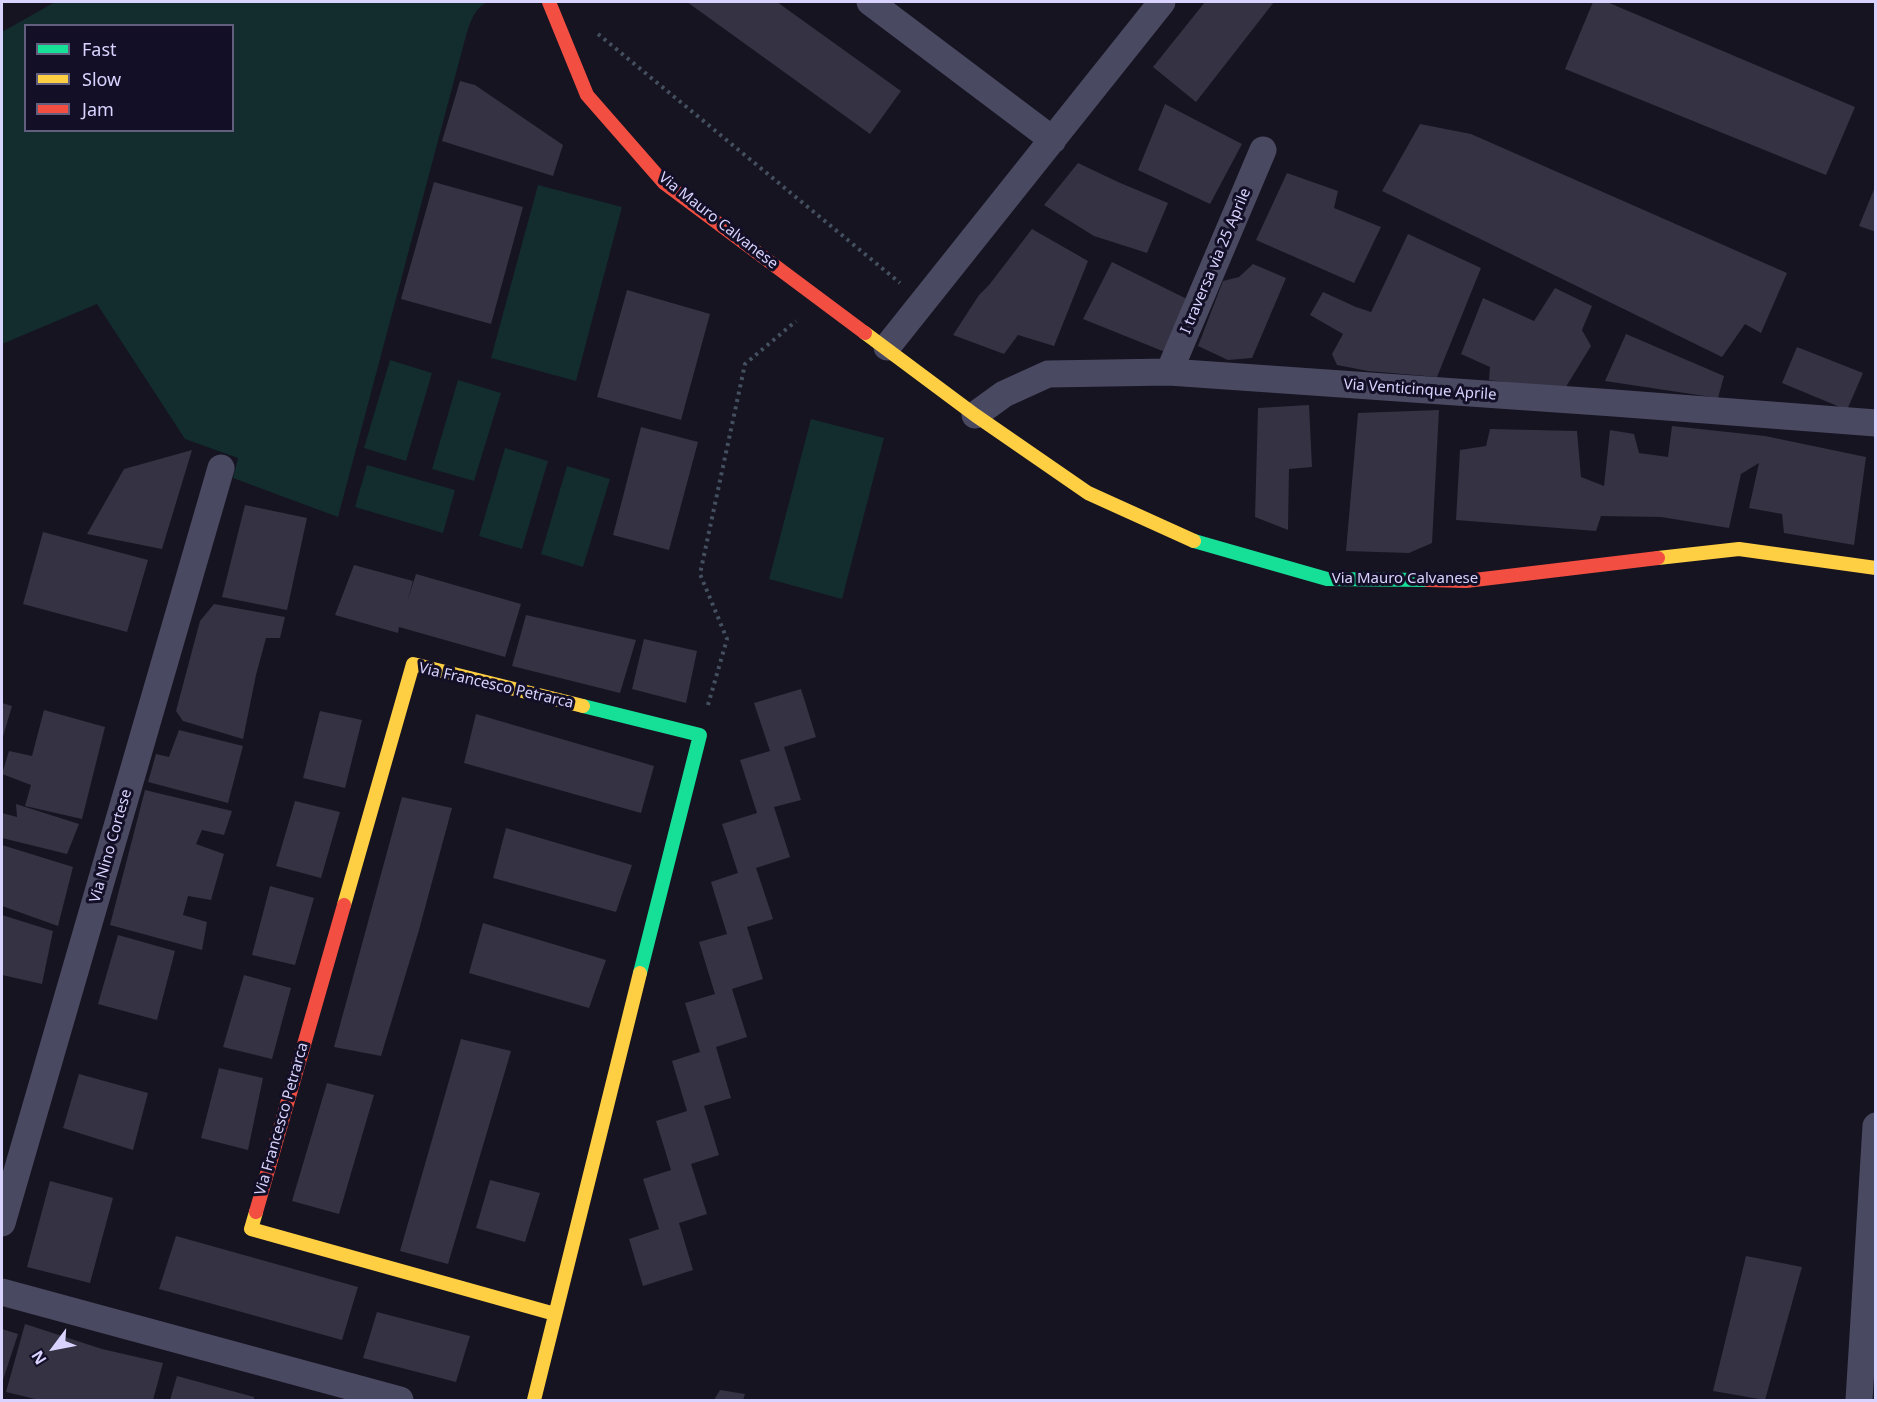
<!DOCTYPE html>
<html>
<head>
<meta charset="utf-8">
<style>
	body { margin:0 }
	#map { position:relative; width:1877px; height:1402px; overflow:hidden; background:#161421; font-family:"Noto Sans",sans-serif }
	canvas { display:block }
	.frame { position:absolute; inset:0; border:3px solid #d9d4ff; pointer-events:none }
	.legend { position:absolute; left:24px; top:24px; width:210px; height:108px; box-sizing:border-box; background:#130f26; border:2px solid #625e7d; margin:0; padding:8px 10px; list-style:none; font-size:18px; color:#d9d4ff }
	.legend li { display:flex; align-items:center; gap:12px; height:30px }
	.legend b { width:30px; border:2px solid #625e7d }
	.north { position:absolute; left:24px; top:1318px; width:60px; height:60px; -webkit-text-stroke:4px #130f26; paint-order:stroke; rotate:238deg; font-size:16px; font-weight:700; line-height:24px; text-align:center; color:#d9d4ff }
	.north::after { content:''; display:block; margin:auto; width:21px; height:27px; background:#d9d4ff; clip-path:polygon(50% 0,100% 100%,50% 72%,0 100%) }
</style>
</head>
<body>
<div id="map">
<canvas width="1877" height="1402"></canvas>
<div class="frame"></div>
<ul class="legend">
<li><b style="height:8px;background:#16e098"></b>Fast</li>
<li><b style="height:8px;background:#ffcf43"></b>Slow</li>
<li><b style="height:8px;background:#f24e42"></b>Jam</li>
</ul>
<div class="north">N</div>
</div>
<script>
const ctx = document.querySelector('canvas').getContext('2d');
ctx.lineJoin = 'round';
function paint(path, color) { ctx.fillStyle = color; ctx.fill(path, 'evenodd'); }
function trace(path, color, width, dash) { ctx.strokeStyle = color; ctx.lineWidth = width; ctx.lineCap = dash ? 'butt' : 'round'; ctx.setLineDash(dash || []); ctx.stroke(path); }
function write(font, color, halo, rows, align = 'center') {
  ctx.font = font + ' "Noto Sans",sans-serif'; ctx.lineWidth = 6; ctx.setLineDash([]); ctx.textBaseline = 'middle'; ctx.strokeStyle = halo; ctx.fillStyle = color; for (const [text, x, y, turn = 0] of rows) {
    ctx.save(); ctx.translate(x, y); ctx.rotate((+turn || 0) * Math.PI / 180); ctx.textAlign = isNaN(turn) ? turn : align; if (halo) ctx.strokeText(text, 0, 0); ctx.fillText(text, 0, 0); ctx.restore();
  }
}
const green = new Path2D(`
	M55 2H488C472 9 469 27 464 43L338 517 233 478 238 458 185 439 97 304 2 344V32ZM26 26H232V130H26Z
	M538 185 622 207 576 381 491 358Z
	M390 360 432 373 406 461 364 448Z
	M458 380 501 393 474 481 432 469Z
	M811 419 884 438 842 599 769 579Z
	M505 448 548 461 522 549 479 536Z
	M367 465 455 490 443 533 355 507Z
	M567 466 610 479 583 567 541 554Z`);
const building = new Path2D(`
	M687 2H777L901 91 870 134Z
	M1205 2H1274L1196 102 1153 67Z
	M1593 2H1607L1855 107 1826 175 1565 69Z
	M460 81 475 85 563 145 553 176 442 141Z
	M1165 104 1242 144 1210 204 1138 170Z
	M1420 124 1471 134 1787 273 1761 333 1745 324 1722 357 1382 191Z
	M1078 163 1118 182 1168 203 1147 253 1094 236 1044 205Z
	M1287 173 1338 191 1334 208 1381 227 1354 283 1256 240Z
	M434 182 523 207 491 324 401 299Z
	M1875 187 1876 188V232L1859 226Z
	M1032 229 1088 261 1054 346 1018 335 1004 354 953 335 979 295 989 285Z
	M1408 234 1481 268 1437 377 1368 371 1337 365 1332 354 1343 334 1310 315 1323 292 1356 307 1371 312Z
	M1112 262 1187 299 1165 352 1083 319Z
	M1253 264 1286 278 1252 358 1228 360 1198 346 1223 281 1239 277Z
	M1555 288 1592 306 1582 330 1591 346 1564 390 1489 380 1490 367 1461 354 1483 298 1534 321Z
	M627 290 710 314 681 420 597 397Z
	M1626 334 1724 376 1718 398 1605 381Z
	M1797 347 1863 373 1847 410 1782 383Z
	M1309 405 1312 467 1289 469 1288 530 1255 517 1258 408Z
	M1439 410 1432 543 1409 553 1346 551 1358 413Z
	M1672 426 1765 436 1866 457 1854 545 1784 533 1782 514 1749 508 1759 463 1741 474 1729 528 1661 517 1601 516 1596 531 1456 520 1460 450 1486 446 1490 429 1577 431 1581 477 1604 486 1610 430 1634 434 1639 453 1668 457Z
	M641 427 698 442 669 550 613 535Z
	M192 450 162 549 87 534 124 469Z
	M245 505 307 518 287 610 222 597Z
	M43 532 148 560 127 632 23 604Z
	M354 565 413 581 407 602 416 574 521 604 505 657 399 627 398 633 335 615Z
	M214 604 285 617 280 638H266L256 675 243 739 183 721 176 711 200 621Z
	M526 615 636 640 620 693 512 666Z
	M644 639 697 651 686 703 632 689Z
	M801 689 816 737 784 747 801 800 774 807 790 857 756 868 773 919 747 927 763 979 732 989 747 1037 716 1047 731 1098 704 1106 719 1155 691 1164 707 1214 679 1223 693 1270 643 1286 629 1239 659 1229 643 1179 671 1170 656 1121 687 1111 672 1061 700 1052 685 1003 715 994 699 942 727 934 711 882 738 873 722 824 757 813 740 760 770 751 754 703Z
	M2 703 12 706 2 740Z
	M44 710 105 727 82 819 25 806 31 785 2 774 9 751 32 756Z
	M320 711 362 720 345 788 303 778Z
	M476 714 654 766 641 813 464 763Z
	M179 730 243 746 228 803 148 782 156 754 169 757Z
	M145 790 232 811 224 835 202 830 196 844 224 854 211 900 188 896 183 915 207 922 202 950 110 925Z
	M402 797 452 808 419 930 381 1056 334 1047Z
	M295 801 340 812 321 878 276 866Z
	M16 804 79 824 67 854 2 838V813L17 817Z
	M506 828 632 865 616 912 493 878Z
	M2 845 73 867 58 926 2 906Z
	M270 886 314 898 295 965 252 955Z
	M2 915 53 931 42 984 2 975Z
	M483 923 606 960 589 1008 469 973Z
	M118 935 175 951 157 1020 98 1004Z
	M244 975 291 988 272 1059 223 1047Z
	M461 1039 511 1051 448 1264 400 1251Z
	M219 1068 263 1078 248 1150 201 1138Z
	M79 1074 148 1093 133 1150 63 1128Z
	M327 1083 374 1095 339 1214 292 1201Z
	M490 1180 540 1193 525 1242 476 1228Z
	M50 1181 113 1198 90 1283 27 1267Z
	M176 1236 358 1287 342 1340 159 1289Z
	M1746 1256 1802 1267 1765 1400 1713 1391Z
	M377 1312 470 1336 456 1382 363 1358Z
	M25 1324 102 1349 163 1363 153 1400H39L6 1392Z
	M2 1329 18 1334 2 1383Z
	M177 1376 254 1397V1400H170Z
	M720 1390 745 1394 743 1400H714Z`);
const path = new Path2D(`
	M598 34 900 283
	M708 705 727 639 700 574 745 364 796 321`);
const street = new Path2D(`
	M870 2 1053 140
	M887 347 1162 2
	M1169 372 1263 150
	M975 415 1004 394 1048 374 1169 372 1614 403 1876 423
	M2 1223 221 468
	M2 1292 400 1400
	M1859 1400 1876 1126`);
const fast = new Path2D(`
	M1194 541 1327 579 1427 580
	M583 706 700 735 640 973`);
const slow = new Path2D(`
	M865 333 975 415 1088 493 1194 541
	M1658 558 1739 549 1876 568
	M344 905 413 664 583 706
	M256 1212 251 1229 555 1314
	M534 1400 640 973`);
const jam = new Path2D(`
	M549 2 587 95 664 183 865 333
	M1427 580 1466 581 1658 558
	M256 1212 344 905`);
const streetNames = [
	["Via Mauro Calvanese",718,221,38],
	["I traversa via 25 Aprile",1216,261,-67],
	["Via Venticinque Aprile",1420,390,4],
	["Via Mauro Calvanese",1405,579],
	["Via Francesco Petrarca",496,686,13],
	["Via Nino Cortese",111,846,-74],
	["Via Francesco Petrarca",282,1119,-74]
];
paint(green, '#132c2d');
paint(building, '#343243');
trace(path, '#44505f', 4, [3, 4.5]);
trace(street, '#4a4962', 27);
trace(fast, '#16e098', 14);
trace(slow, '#ffcf43', 14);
trace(jam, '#f24e42', 14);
write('15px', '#d9d4ff', '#130f26', streetNames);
</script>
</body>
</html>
